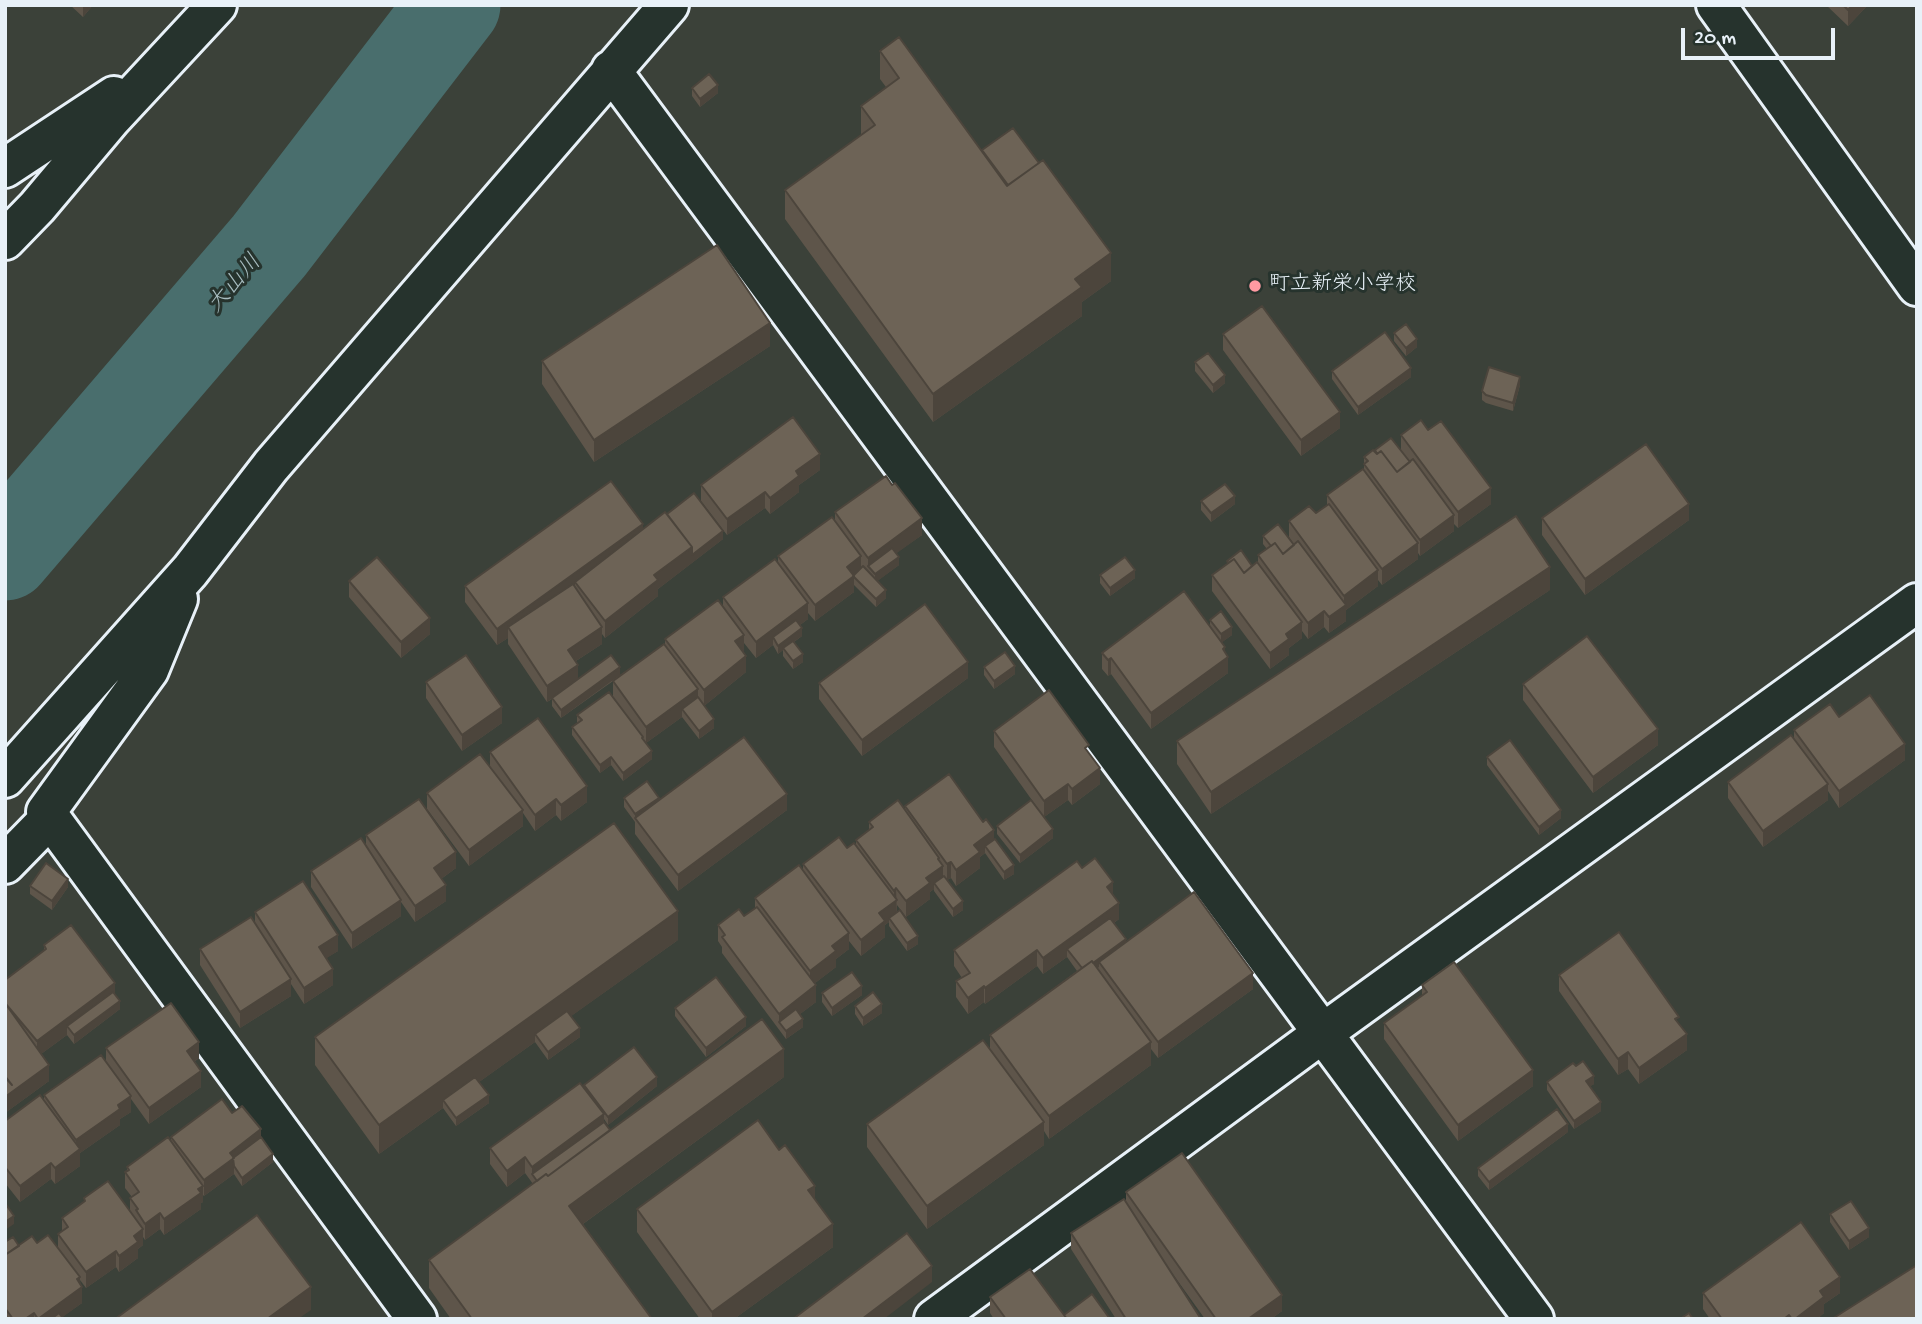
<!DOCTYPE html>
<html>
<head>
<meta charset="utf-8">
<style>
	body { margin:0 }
	#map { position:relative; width:1922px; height:1324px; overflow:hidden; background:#3b4139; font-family:"Gochi Hand",sans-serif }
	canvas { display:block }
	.frame { position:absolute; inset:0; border:7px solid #e8f1f8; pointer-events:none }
	.scale { position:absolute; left:1681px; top:28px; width:154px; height:32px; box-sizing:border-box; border:4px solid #e8f1f8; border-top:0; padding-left:9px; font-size:21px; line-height:24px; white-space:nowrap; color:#e8f1f8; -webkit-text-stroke:5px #26332d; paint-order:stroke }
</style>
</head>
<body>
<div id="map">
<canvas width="1922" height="1324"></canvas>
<div class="frame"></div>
<div class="scale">20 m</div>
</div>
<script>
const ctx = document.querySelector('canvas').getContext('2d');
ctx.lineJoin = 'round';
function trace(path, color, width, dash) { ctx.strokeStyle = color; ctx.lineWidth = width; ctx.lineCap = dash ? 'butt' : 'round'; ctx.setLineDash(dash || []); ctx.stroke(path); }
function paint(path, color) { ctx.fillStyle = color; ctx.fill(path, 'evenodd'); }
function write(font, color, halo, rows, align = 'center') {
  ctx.font = font + ' "Gochi Hand","Klee One",sans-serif'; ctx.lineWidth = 6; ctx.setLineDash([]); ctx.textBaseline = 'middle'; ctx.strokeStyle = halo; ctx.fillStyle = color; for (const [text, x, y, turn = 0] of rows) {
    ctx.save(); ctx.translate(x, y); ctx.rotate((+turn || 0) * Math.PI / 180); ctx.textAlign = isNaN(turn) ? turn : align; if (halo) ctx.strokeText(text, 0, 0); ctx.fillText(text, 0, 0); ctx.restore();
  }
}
const river = new Path2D(`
	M5 554 269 246 454 5`);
const street = new Path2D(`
	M611 70 1534 1319
	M5 168 114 96
	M5 240 37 207 111 119 217 5
	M178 599 149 670 46 812 417 1319
	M5 778 190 571 271 466 669 5
	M5 864 51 817
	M934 1319 1323 1033 1917 603`);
const secondary = new Path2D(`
	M1716 5 1917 286`);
const wall = new Path2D(`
	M70 5H93L83 17Z
	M1826 5H1868L1848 26Z
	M880 51 982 151 1111 281 1082 302V316L933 422 785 219V190L861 135V106L886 87 880 79Z
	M692 88 718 93 700 107 692 96Z
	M1394 333 1417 347 1406 356 1394 341Z
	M1223 334 1340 428 1301 456 1223 350Z
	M770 346 594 462 542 384V361Z
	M1195 362 1225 383 1213 393 1195 371Z
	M1332 371 1411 377 1358 415 1332 379Z
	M1520 385 1513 411 1486 403 1482 400V391Z
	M1428 430 1491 504 1458 528 1454 524V531L1420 556 1418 553V559L1382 585 1378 580V586L1346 610V621L1329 633 1324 627 1308 639 1302 631V638L1289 648V655L1270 669 1212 591V575L1227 564V561L1252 566 1258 564V555L1267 549 1263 544V536L1294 545 1289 537V521L1316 513 1327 505V495L1364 471V457L1375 452V450L1401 451V435Z
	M820 470 799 485V492L770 514 765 508 727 535 701 501V485Z
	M1201 501 1235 504 1211 522 1201 510Z
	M835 512 922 535 896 553 899 565 877 581 886 598 876 607 854 585V592L815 621 808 613V619L800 625 802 636 794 642 803 662 793 669 783 656V650L778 654 773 645 756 658 744 643V651L743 652 746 672 704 706 714 728 699 739 682 717 646 743 643 738 652 759 623 781 611 765 600 773 572 735V727L577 723V715L613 697V681L561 718 552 706V699L547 702 508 644V638L497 645 465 602V586L643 530 667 514 723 539 658 589V596L605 638 602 634V644L576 661 578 679 620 675 665 646V639L723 606V597L778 563V556L835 520Z
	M1542 518 1689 520 1585 595 1542 535Z
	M1100 575 1135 578 1110 596 1100 583Z
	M349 581 430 634 401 658 349 597Z
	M1550 590 1211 814 1177 764V741Z
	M1210 620 1232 635 1222 642 1225 653 1228 673 1151 729 1111 674 1108 676 1102 669V653L1210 626Z
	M984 667 1015 674 994 689 984 675Z
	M968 678 862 756 819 699V683Z
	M426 682 502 723 462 751 426 698Z
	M1523 684 1658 745 1593 793 1523 700Z
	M1839 717 1905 760 1839 808 1828 791V800L1763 847 1728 798V782L1794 740V730Z
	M994 731 1089 753 1100 784 1072 805 1068 800 1044 817 994 747Z
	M490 752 587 802 561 821 556 815 535 831 523 813V826L469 866 427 809V793L490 767Z
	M1487 757 1561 818 1539 835 1487 765Z
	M624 798 659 800 787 810 678 891 635 834V822L624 807Z
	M905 806 994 839 1014 874 1004 880 985 853 980 857V868L956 886 951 878 947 880 963 910 953 917 934 891V889L930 892V899L906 917 897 905V912L918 944 907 951 889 926V922L885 925V937L861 956 849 941V949L836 959V967L815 983 816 1002 800 1014 803 1027 786 1039 722 953V947L718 941V925L744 916 755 908V898L803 871V864L856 846V840L869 830V822L905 810Z
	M997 826 1053 838 1020 863 997 834Z
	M366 835 456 868 441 879 446 901 415 922 401 902V916L352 949 311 887V871L366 846Z
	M1082 868 1113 894 1119 919 1114 923 1126 942 1253 989 1158 1058 1151 1049V1065L1049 1139 1044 1131V1145L927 1229 867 1147V1124L990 1049V1035L1077 971 1067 957 1043 974 1037 966 985 1004 984 1002 968 1014 956 997V981L962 978 954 966V950Z
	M30 886 68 887 52 910 30 894Z
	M255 912 338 951 326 958 333 985 304 1004 291 984V996L240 1028 200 965V949L255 923Z
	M678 940 571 1016 580 1037 548 1060 535 1042 479 1082 489 1103 456 1126 443 1108 379 1154 315 1065V1037Z
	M44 945 115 995 120 1009 74 1044 67 1035 41 1054 49 1081 5 1113 6 980 44 950Z
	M1559 975 1687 1050 1639 1084 1628 1069 1618 1075 1559 991Z
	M1422 985 1533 1086 1458 1141 1384 1039V1023L1422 995Z
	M822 993 862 995 832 1016 822 1002Z
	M855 1006 882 1013 863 1026 855 1014Z
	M675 1008 746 1026 706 1057 675 1016Z
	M106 1048 199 1058 194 1062 201 1087 149 1124 131 1099V1112L120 1119V1125L80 1153V1166L55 1184 51 1179 20 1202 5 1183V1121L44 1100V1095L106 1062Z
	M784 1077 583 1224 652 1319H451L429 1288V1260L533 1184 525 1173 507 1187 490 1164V1148L584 1088V1085L657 1086 608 1125 604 1119V1122L610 1130Z
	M1547 1082 1594 1084 1590 1086 1601 1111 1574 1129 1547 1090Z
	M232 1113 261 1137 273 1162 242 1186 234 1174 204 1196 203 1195V1202L201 1203V1209L164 1235 160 1229 145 1240 143 1237V1245L138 1249V1258L119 1272 116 1267 86 1288 80 1280 82 1303 62 1317 64 1319H5V1242L19 1246 37 1243 58 1248V1234L62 1231V1218L84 1202V1198L130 1211V1198L132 1197 125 1188V1172L127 1171V1167L171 1142V1137Z
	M1568 1132 1489 1190 1478 1176V1168Z
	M1126 1192 1282 1311 1271 1319H1205L1162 1259 1201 1319H1116L1071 1249V1233L1126 1203Z
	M637 1209 833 1247 734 1319H700L637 1232Z
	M1830 1214 1869 1237 1849 1250 1830 1222Z
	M1703 1293H1840L1824 1304V1313L1817 1319H1710L1703 1309Z
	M990 1297 1064 1315 1110 1319H994L990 1313Z`);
const shadedWall = new Path2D(`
	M83 5H93L83 17Z
	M1853 5H1868L1848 26V10Z
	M718 85V93L700 107V99Z
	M1111 253V281L1082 302V316L933 422V394L1075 279Z
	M770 323V346L594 462V440Z
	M1417 339V347L1406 356V348Z
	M1411 368V377L1358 415V407Z
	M1225 375V383L1213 393V385Z
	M1520 377V385L1513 411V403Z
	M1340 412V428L1301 456V440Z
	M820 454V470L799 485V492L770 514V498L796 471Z
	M1491 488V504L1458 528V512Z
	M765 492V508L727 535V519Z
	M1235 496V504L1211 522V513Z
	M1689 504V520L1585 595V579Z
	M1454 515V531L1420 556V540Z
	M922 518V535L872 571 868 566V574V558Z
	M643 524V540L575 582V589L508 627V638L497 645V629Z
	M723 531V539L692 563V555Z
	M1418 543V559L1382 585V569Z
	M692 547V563L658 589V596L605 638V621L654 575Z
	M861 556V572L854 577V592L815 621V605L847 567Z
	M899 557V565L875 583V574Z
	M1550 567V590L1211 814V792Z
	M1135 570V578L1110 596V588Z
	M1378 570V586L1346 610V621L1329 633V617L1344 607V596Z
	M886 590V598L876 607V599Z
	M808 603V619L776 643 773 637V645L756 658V642Z
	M1324 611V627L1308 639V623Z
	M430 618V634L401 658V642Z
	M1302 622V638L1289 648V655L1270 669V653L1286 634Z
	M602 627V644L568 666V650Z
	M1232 627V635L1221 643V634Z
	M802 628V636L784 649 783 648V650L778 654V646Z
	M744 635V651L735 657V641Z
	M1225 647V659L1228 657V673L1151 729V713Z
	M803 654V662L793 669V661Z
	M746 656V672L704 706V690Z
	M1111 658V674L1108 676V660Z
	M968 662V678L862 756V740Z
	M578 665V681L547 702V686Z
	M1015 666V674L994 689V681Z
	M620 667V675L561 718V710Z
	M698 689V705L682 709V717L646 743V727Z
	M502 707V723L462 751V735Z
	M714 719V728L699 739V731Z
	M1658 729V745L1593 793V777Z
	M1905 744V760L1839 808V791Z
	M652 751V759L623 781V773Z
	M611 757V765L600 773V765Z
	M1100 768V784L1072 805V789Z
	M1068 784V800L1044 817V801Z
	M1828 784V800L1763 847V831Z
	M587 786V802L561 821V805Z
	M787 794V810L678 891V875Z
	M659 798V806L635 818V822V814Z
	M556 799V815L535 831V815Z
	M523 810V826L469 866V850Z
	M1561 810V818L1539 835V827Z
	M1053 829V838L1020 863V855Z
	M994 830V846H985V853L980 857V868L956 886V870L974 845Z
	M456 852V868L434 884V868Z
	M939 858V869L943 866V882L934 883V889L930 892V899L906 917V901L926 878Z
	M951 862V878L947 880V864Z
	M1014 865V874L1004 880V872Z
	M68 879V887L52 910V901Z
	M1113 882V899L1107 887Z
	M446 885V901L415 922V906Z
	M896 888 897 916 889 918V922L885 925V937L861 956V940L879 913 894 902V891Z
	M401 900V916L352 949V933Z
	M963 901V910L953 917V909Z
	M1119 903V919L1071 954 1067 949V957L1043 974V958Z
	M678 911V940L539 1039 535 1034V1042L447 1105 443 1100V1108L379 1154V1125Z
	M849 933V949L836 959V967L810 987V971L832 946Z
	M338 935V951L319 963V947Z
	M918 936V944L907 951V943Z
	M1126 939V947L1099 962V967L1083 978V970Z
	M1037 950V966L985 1004V988Z
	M333 969V985L304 1004V988Z
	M1253 973V989L1158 1058V1042Z
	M291 979V996L240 1028V1012Z
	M115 983V999L67 1026V1035L37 1057V1041Z
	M816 985V1002L783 1027 779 1022V1030V1014Z
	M862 986V995L832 1016V1008Z
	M984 986V1002L968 1014V998Z
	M120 1001V1009L74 1044V1035Z
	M882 1004V1013L863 1026V1018Z
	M746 1017V1026L706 1057V1048Z
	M803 1019V1027L786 1039V1031Z
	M580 1028V1037L548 1060V1052Z
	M1687 1034V1050L1639 1084V1068Z
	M199 1042V1058L187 1067V1051Z
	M1151 1042V1065L1049 1139V1116Z
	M784 1049V1077L569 1234V1206Z
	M1628 1052V1069L1618 1075V1059Z
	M49 1065V1081L5 1113V1097Z
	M1533 1070V1086L1458 1141V1125Z
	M201 1071V1087L149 1124V1108Z
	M1594 1076V1084L1586 1089V1081Z
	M657 1077V1086L608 1125V1117Z
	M489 1095V1103L456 1126V1118Z
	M131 1096V1112L120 1119V1125L80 1153V1166L55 1184V1168L76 1153V1140L118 1105Z
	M1601 1102V1111L1574 1129V1121Z
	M604 1114V1130L532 1174V1167Z
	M1044 1122V1145L927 1229V1206Z
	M1568 1124V1132L1489 1190V1182Z
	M261 1129V1145L234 1166V1174L204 1196V1180L230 1153Z
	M273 1154V1162L242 1186V1178Z
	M525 1157V1173L507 1187V1171Z
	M51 1163V1179L20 1202V1186Z
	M203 1186V1202L201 1203V1209L164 1235V1219Z
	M815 1186V1208L808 1190Z
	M160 1213V1229L145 1240V1224Z
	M14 1216V1224L5 1230V1222Z
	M833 1224V1247L734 1319H712V1312Z
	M1869 1228V1237L1849 1250V1241Z
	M143 1229V1245L138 1249V1258L119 1272V1256L134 1236Z
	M116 1251V1267L86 1288V1272Z
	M932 1266V1282L884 1319H862Z
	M80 1277V1289L82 1287V1303L60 1319H38Z
	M1840 1277V1293L1824 1304V1313L1817 1319H1795L1820 1291Z
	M311 1287V1310L298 1319H267Z
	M1282 1295V1311L1271 1319H1248Z
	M34 1313V1319H25Z`);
const building = new Path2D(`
	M1843 5H1853L1848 10Z
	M899 37 1007 186 1043 160 1111 253 1075 279 1082 287 933 394 785 190 875 125 861 106 899 78 880 51Z
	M709 74 718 85 700 99 692 88Z
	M1013 128 1039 163 1008 185 982 150Z
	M717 245 770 323 594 440 542 361Z
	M1262 306 1340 412 1301 440 1223 334Z
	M1406 324 1417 339 1406 348 1394 333Z
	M1385 332 1411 368 1358 407 1332 371Z
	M1208 353 1225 375 1213 385 1195 362Z
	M1489 367 1520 377 1513 403 1486 395 1482 391Z
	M793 417 820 454 796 471 799 476 770 498 765 492 727 519 701 485Z
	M1421 420 1428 430 1441 421 1491 488 1458 512 1401 435Z
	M1391 438 1410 462 1397 472 1381 451 1377 454 1375 450Z
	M1646 444 1689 504 1585 579 1542 518Z
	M1373 450 1377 454 1381 451 1397 472 1413 459 1454 515 1420 540 1364 464 1368 461 1364 457Z
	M1363 469 1418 543 1382 569 1327 495Z
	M886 476 892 485 895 483 922 518 868 558 835 512Z
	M611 481 643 524 497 629 465 586Z
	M1225 484 1235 496 1211 513 1201 501Z
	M694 493 723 531 692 555V547L667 514Z
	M1329 504 1378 570 1344 596 1289 521 1309 506 1316 513Z
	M665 512 692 547 654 575 658 580 605 621 575 582Z
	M1516 516 1550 567 1211 792 1177 741Z
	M832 517 861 556 847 567 854 576 815 605 778 556Z
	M1278 524 1294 545 1283 554 1275 543 1271 546 1263 536Z
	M1298 541 1346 605 1329 617 1324 611 1308 623 1258 555 1275 543 1283 554Z
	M892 548 899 557 875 574 868 566Z
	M1241 550 1252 566 1244 573 1234 559 1228 563 1227 561Z
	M377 557 430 618 401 642 349 581Z
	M1125 557 1135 570 1110 588 1100 575Z
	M775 559 808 603 756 642 723 597Z
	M1234 559 1244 573 1257 562 1302 622 1286 634 1289 639 1270 653 1212 575Z
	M863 566 886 590 876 599 853 576Z
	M573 584 602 627 568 650 578 665 547 686 508 627Z
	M1184 591 1225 647 1223 649 1228 657 1151 713 1111 658 1108 660 1102 653Z
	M718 600 744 635 735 641 746 656 704 690 665 639Z
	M925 604 968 662 862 740 819 683Z
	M1221 611 1232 627 1221 634 1210 620Z
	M796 620 802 628 778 646 773 637Z
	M1587 636 1658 729 1593 777 1523 684Z
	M793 641 803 654 793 661 783 648Z
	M664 644 698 689 646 727 613 681Z
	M1005 652 1015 666 994 681 984 667Z
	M466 655 502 707 462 735 426 682Z
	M611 655 620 667 561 710 552 698Z
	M1049 690 1089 745 1085 748 1100 768 1072 789 1068 784 1044 801 994 731Z
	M609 692 643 737 642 738 652 751 623 773 611 757 600 765 572 727 582 720 577 715Z
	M1870 695 1905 744 1839 791 1794 730 1830 704 1839 717Z
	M698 697 714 719 699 731 682 709Z
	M538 718 587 786 561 805 556 799 535 815 490 752Z
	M1791 735 1828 784 1763 831 1728 782Z
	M744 737 787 794 678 875 635 818Z
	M1510 740 1561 810 1539 827 1487 757Z
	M480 754 523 810 469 850 427 793Z
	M949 774 983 822 986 819 994 830 974 845 980 852 956 870 951 862 947 864 905 806Z
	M647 781 659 798 635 814 624 798Z
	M419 799 456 852 434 868 446 885 415 906 366 835Z
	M898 800 939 858 938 859 943 866 926 878 930 883 906 901 896 888 894 891 856 840 873 827 869 822Z
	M1031 800 1053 829 1020 855 997 826Z
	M614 823 678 911 379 1125 315 1037Z
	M839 837 847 848 854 843 897 900 879 913 885 921 861 940 803 864Z
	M361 838 401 900 352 933 311 871Z
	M995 839 1014 865 1004 872 985 846Z
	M1095 858 1113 882 1107 887 1119 903 1043 958 1037 950 985 988 984 986 968 998 956 981 970 973 954 950 1077 861 1082 868Z
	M46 863 68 879 52 901 30 886Z
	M799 865 849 933 832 946 836 951 810 971 755 898Z
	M944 876 963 901 953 909 934 883Z
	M303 881 338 935 319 947 333 969 304 988 255 912Z
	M1194 892 1253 973 1158 1042 1099 962Z
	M757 907 816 985 779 1014 722 937 725 935 718 925 739 909 744 916Z
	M900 910 918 936 907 943 889 918Z
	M251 917 291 979 240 1012 200 949Z
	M1110 918 1126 939 1093 963 1092 961 1082 968 1067 949Z
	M71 925 115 983 37 1041 5 1003V980L46 949 44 945Z
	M1619 932 1679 1017 1675 1019 1687 1034 1639 1068 1628 1052 1618 1059 1559 975Z
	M1092 961 1151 1042 1049 1116 990 1035Z
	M1454 962 1533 1070 1458 1125 1384 1023 1427 992 1422 985Z
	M852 972 862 986 832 1008 822 993Z
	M716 977 746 1017 706 1048 675 1008Z
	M113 992 120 1001 74 1035 67 1026Z
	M873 992 882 1004 863 1018 855 1006Z
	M5 1003 49 1065 5 1097V1077L12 1085 5 1076Z
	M171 1003 199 1042 187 1051 201 1071 149 1108 106 1048Z
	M796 1009 803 1019 786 1031 779 1022Z
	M567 1011 580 1028 548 1052 535 1034Z
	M762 1019 784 1049 569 1206 652 1319H472L429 1260 546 1174 548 1176Z
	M983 1040 1044 1122 927 1206 867 1124Z
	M634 1047 657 1077 608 1117 584 1085Z
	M101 1055 131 1096 118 1105 120 1109 76 1140 44 1095Z
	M1583 1061 1594 1076 1586 1081 1601 1102 1574 1121 1547 1082 1573 1063 1576 1066Z
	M475 1077 489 1095 456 1118 443 1100Z
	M580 1083 604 1114 532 1167 525 1157 507 1171 490 1148Z
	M40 1095 80 1149 55 1168 51 1163 20 1186 5 1167V1121Z
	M222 1099 232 1113 242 1106 261 1129 230 1153 234 1158 204 1180 171 1137Z
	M1557 1109 1568 1124 1489 1182 1478 1168Z
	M758 1120 779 1150 785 1145 815 1186 808 1190 833 1224 712 1312 637 1209Z
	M604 1122 610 1130 548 1176 546 1174 537 1181 532 1174Z
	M168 1137 203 1186 198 1189 201 1193 164 1219 160 1213 145 1224 136 1210 138 1209 130 1198 139 1192 125 1172 129 1170 127 1167Z
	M261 1137 273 1154 242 1178 234 1166 233 1158Z
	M1182 1153 1282 1295 1248 1319H1216L1126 1192Z
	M108 1181 143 1229 134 1236 138 1242 119 1256 116 1251 86 1272 58 1234 68 1227 62 1218 85 1201 84 1198Z
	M1124 1199 1201 1319H1126L1071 1233Z
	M1851 1201 1869 1228 1849 1241 1830 1214Z
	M5 1203 14 1216 5 1222Z
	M257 1215 311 1287 267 1319H115Z
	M1801 1222 1840 1277 1820 1291 1824 1297 1795 1319H1792L1789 1315 1784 1319H1722L1703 1293Z
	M907 1233 932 1266 862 1319H793Z
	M48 1235 80 1277 77 1279 82 1287 38 1319 34 1313 25 1319H13L5 1308V1255L32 1236 37 1243Z
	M13 1237 19 1246 5 1255V1242Z
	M1917 1265V1319H1832Z
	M1030 1269 1067 1319H1006L990 1297Z
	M1092 1294 1110 1319H1067L1064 1315Z
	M59 1313 64 1319H51Z
	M1689 1313 1693 1319H1680Z`);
const markers = [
	[1255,286,7,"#ff9aa2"]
];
const poiNames = [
	["町立新栄小学校",1269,286]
];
const waterNames = [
	["大山川",236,285,-49]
];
trace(river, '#496e6d', 93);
trace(street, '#e8f1f8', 44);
trace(secondary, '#e8f1f8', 44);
trace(street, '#26332d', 38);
trace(secondary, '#26332d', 38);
paint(wall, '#5e554a');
paint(shadedWall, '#4c453c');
paint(building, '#6d6356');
trace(building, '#4c453c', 2);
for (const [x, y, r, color] of markers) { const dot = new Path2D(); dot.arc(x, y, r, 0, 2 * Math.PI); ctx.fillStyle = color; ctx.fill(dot); trace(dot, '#26332d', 2.5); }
write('21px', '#e8f1f8', '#26332d', poiNames, 'left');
write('italic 23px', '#a8bdc0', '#26332d', waterNames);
</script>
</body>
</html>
